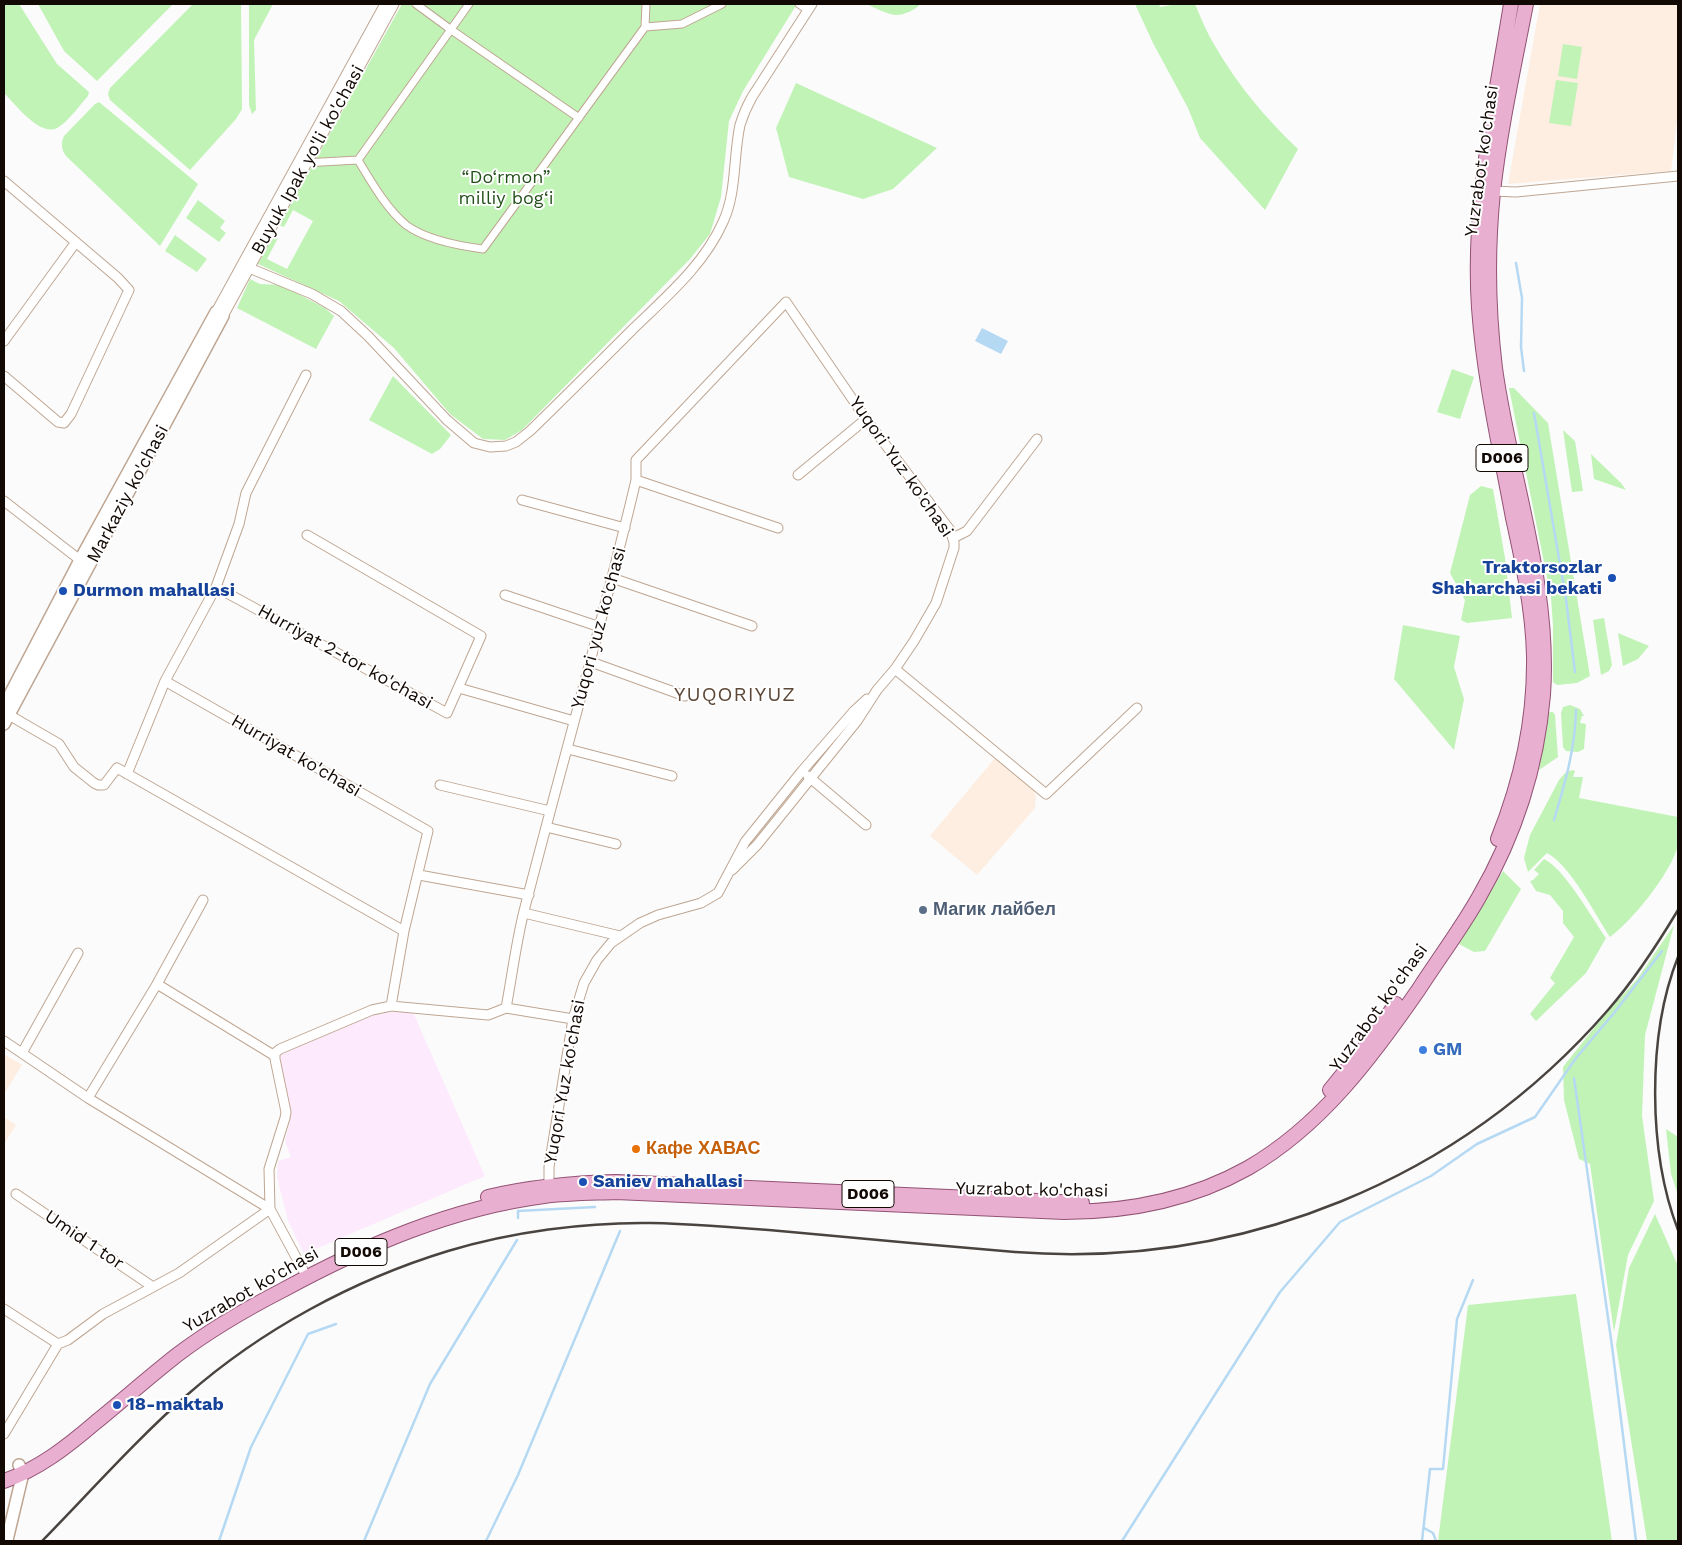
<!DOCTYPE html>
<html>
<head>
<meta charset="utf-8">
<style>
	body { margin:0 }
	#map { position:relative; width:1682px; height:1545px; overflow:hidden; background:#fbfbfb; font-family:"Work Sans",sans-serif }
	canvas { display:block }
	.frame { position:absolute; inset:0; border:5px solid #120904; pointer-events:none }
</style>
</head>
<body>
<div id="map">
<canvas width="1682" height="1545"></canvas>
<div class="frame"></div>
</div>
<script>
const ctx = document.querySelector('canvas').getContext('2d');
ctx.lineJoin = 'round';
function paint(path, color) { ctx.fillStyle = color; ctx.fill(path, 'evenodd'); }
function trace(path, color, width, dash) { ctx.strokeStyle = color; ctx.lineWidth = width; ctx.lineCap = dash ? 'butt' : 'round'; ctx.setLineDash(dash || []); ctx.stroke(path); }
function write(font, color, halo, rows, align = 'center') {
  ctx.font = font + ' "Work Sans",sans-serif'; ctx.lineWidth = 4; ctx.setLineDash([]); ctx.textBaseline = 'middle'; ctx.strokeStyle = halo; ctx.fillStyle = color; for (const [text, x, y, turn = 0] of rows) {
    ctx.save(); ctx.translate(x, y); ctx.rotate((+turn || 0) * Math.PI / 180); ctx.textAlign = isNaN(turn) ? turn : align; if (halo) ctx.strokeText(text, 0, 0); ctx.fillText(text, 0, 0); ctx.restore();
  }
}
const industrial = new Path2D(`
	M412 1010 485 1176 304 1254 288 1221 277 1177 278 1161 291 1157 285 1141 290 1121 279 1062 282 1054 375 1013Z`);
const education = new Path2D(`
	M1540 4H1678V113L1671 171 1508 184Z
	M995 758 1027 783 1033 789 1036 797 1035 808 977 875 930 836Z
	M4 1054 22 1065 4 1094Z
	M4 1117 16 1125 4 1144Z`);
const green = new Path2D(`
	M4 4H19L57 64 89 92 88 96C80 105 67 123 57 128 40 137 15 104 4 93Z
	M38 4H173L97 81 64 51Z
	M193 4H241L242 109 236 119 190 170 110 100 108 94 110 88Z
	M249 4H273L254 40 256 110 252 114 249 105Z
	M402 4H797L743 91 729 121 721 197 710 234 690 259 522 430 505 440 483 439 450 414 394 348 339 301 258 264 273 236 278 238 267 259 287 269 313 221 293 210 284 227 279 225Z
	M866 4H920C916 10 904 15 896 15 889 15 873 7 866 4Z
	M1135 4H1159L1160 7 1177 4H1195C1201 18 1207 33 1215 46 1237 84 1266 119 1298 149L1265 210 1200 138 1188 108 1153 43Z
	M1563 44 1582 47 1577 79 1558 76Z
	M1556 80 1578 83 1571 126 1549 123Z
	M796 83 937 148 893 189 863 199 789 177 776 128Z
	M99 102 198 184 160 246 66 156C61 149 61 143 64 136L95 104Z
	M198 200 225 221 220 228 226 233 219 242 186 218Z
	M175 235 207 259 197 272 165 251Z
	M250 279 260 284 281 285 325 308 334 316 316 349 237 308Z
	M1452 369 1474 377 1460 419 1437 412Z
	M393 376 451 435 440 449 432 454 369 420Z
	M1509 388H1514L1548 423 1590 676 1577 683 1557 685 1553 682V626L1551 597Z
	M1563 430 1575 441 1583 491 1572 492Z
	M1591 454 1621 483 1626 490 1594 479Z
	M1481 486 1493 489 1505 558 1512 618 1467 623 1461 620 1465 600 1450 573 1470 495Z
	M1604 618 1612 665 1609 671 1601 675 1593 620Z
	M1403 625 1460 636 1454 667 1464 699 1454 750 1394 679Z
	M1618 633 1649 646 1638 659 1623 666Z
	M1570 705 1580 709 1584 716H1582L1580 723 1586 724 1584 749 1578 752 1566 751 1563 747 1561 713 1563 707Z
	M1550 712H1553L1555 715 1558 757 1539 770 1547 716Z
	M1573 770 1575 771 1573 777H1583L1579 798 1678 817C1678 826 1680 836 1678 844 1673 871 1632 921 1610 937 1594 913 1571 866 1547 853L1528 872 1524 858 1530 835 1559 780 1566 772Z
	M1544 859C1564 868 1592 918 1606 938L1586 973 1536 1021 1530 1014 1555 983 1550 978 1574 937 1563 923V911L1550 895 1536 891 1530 881 1533 880 1539 874 1534 870Z
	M1503 871 1521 889 1485 951 1474 952 1459 944Z
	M1674 925 1645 1035 1642 1116 1654 1201 1628 1255 1614 1332 1590 1164 1579 1159 1564 1100 1563 1067 1598 1023 1638 978Z
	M1666 1129 1678 1137V1195L1671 1174Z
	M1655 1214 1678 1266V1541H1647L1616 1345 1629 1268Z
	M1576 1294 1612 1541H1438L1468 1305Z`);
const water = new Path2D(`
	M982 328 1008 341 1001 354 975 341Z`);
const stream = new Path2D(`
	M1516 263 1522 298 1521 347 1524 371
	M1534 413 1566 599 1575 672
	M1554 820C1565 783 1575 750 1576 710
	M1574 1078 1612 1346 1636 1541
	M518 1218V1211L595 1207
	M1424 1528 1433 1533 1436 1541
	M219 1541 251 1447 308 1334 336 1324
	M364 1541 430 1384 517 1240
	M486 1541 518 1475 620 1231
	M1122 1541 1280 1292 1340 1222 1431 1176 1477 1144 1535 1117 1576 1058 1614 1013 1662 951
	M1422 1541 1430 1469H1443L1457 1319 1473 1280`);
const pedestrian = new Path2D(`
	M416 4 450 29 579 118
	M799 4 808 10
	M645 27 682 24 722 4
	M358 160C372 183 386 208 406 225 425 239 460 246 483 249L645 27 646 4
	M304 163 358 160 469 4`);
const minor = new Path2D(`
	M4 181 118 278 129 290 71 414 64 423 58 422 4 376
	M1493 191 1516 192 1678 176
	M242 265 312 294 341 311 368 336 447 420 474 443 490 447 506 446 516 442 530 431C565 397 599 363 633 329 666 297 704 265 723 222 737 192 733 157 740 125 743 115 747 106 752 97L812 4
	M216 312 385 4
	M223 316 394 4
	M4 341 76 242
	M798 475 866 419
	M636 480 778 528
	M522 500 625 528
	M4 501 80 560
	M953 538 967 531 1037 439
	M612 578 752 626
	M216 587 447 713 481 636 307 535
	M505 595 600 627
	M591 662 685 696
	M895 669 1046 794 1137 708
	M165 681 428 831 404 931 391 1006
	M459 688 574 721
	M9 715 59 744 74 767 94 783 98 785H104L117 768 404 931
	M568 749 672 776
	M127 774 165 681 216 587 239 524 246 493 306 375
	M808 776 866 825
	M440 785 550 811
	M546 827 616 844
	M419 875 529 895
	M524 913 620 936
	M157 984 275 1056
	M506 1008C512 976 516 943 524 911 561 767 602 625 636 480V460L786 302 866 419 950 530 954 542V548L936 603 914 641 895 669 877 690 857 721 757 845 732 870
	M4 1041 88 1098 270 1209 269 1169 285 1118 286 1112 275 1059V1053L280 1049 372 1010 391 1006 488 1015 506 1008 573 1019
	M22 1053 78 953
	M88 1098 157 984 203 900
	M549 1190V1167L573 1019 584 983 597 960 611 943 640 923 658 915 701 903 718 893 745 842 802 771 854 711 867 699
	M16 1194 153 1287
	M4 1309 58 1344
	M4 1434 58 1344 68 1340 103 1314 179 1273 270 1209 303 1270`);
const tertiary = new Path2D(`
	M4 706 80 560 216 312 223 316 4 724
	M7 1540 23 1473 19 1465`);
const primary = new Path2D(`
	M1498 839C1521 782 1535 718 1534 656 1533 610 1523 563 1513 518 1500 448 1484 378 1479 308 1472 206 1495 104 1511 4
	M1330 1090 1365 1047 1396 1004
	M488 1197C530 1187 572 1183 616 1182L1082 1203
	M4 1481C39 1469 68 1446 96 1422 123 1400 149 1377 177 1355 210 1330 246 1309 283 1290 364 1246 452 1208 544 1196 568 1193 592 1193 616 1192L1064 1212C1129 1212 1191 1200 1248 1168 1321 1126 1372 1057 1419 989 1439 958 1461 929 1479 897 1515 835 1537 765 1543 695 1551 584 1510 477 1495 368 1488 310 1487 251 1493 192 1500 129 1514 66 1526 4`);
const rail = new Path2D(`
	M1678 957C1647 1035 1648 1152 1678 1230
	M42 1541C90 1492 136 1440 187 1395 261 1330 353 1280 448 1251 511 1232 585 1222 651 1223 698 1224 745 1228 791 1232 866 1239 940 1246 1015 1252 1242 1269 1459 1181 1608 1010 1635 979 1657 945 1678 910`);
const markers = [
	[1612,578,5,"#1a4fb4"],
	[63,591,5,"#1a4fb4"],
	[923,910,5,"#5c6f8a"],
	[1423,1050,5,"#3f7fe0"],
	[636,1149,5,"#e8710a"],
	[583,1182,5,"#1a4fb4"],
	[117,1405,5,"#1a4fb4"]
];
const shields = [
	[1502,458,52],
	[868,1194,52],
	[361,1252,52]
];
const shieldNames = [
	["D006",1502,458],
	["D006",868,1194],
	["D006",361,1252]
];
const streetNames = [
	["Buyuk Ipak yo'li ko'chasi",308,160,-61],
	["Yuzrabot ko'chasi",1482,161,-82],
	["Yuqori Yuz ko'chasi",901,467,55],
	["Markaziy ko'chasi",128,494,-62],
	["Yuqori yuz ko'chasi",599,628,-75],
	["Hurriyat 2-tor ko'chasi",345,657,29],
	["Hurriyat ko'chasi",296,756,30],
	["Yuzrabot ko'chasi",1379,1008,-54],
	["Yuqori Yuz ko'chasi",565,1082,-80],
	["Yuzrabot ko'chasi",1032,1190,1],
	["Umid 1 tor",84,1240,34],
	["Yuzrabot ko'chasi",251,1290,-30]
];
const parkNames = [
	["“Do‘rmon”",506,178],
	["milliy bog‘i",506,199]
];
const transitNames = [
	["Traktorsozlar",1602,568,"right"],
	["Shaharchasi bekati",1602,589,"right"],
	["Durmon mahallasi",73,591],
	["Saniev mahallasi",593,1182],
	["18-maktab",127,1405]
];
const serviceNames = [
	["Магик лайбел",933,910]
];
const shopNames = [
	["GM",1433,1050]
];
const foodNames = [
	["Кафе ХАВАС",646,1149]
];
const quarterNames = [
	["YUQORIYUZ",735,695]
];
paint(industrial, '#fdebfd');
paint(education, '#fdeee1');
paint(green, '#c1f3b7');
paint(water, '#b6d9f3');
trace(stream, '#b6d9f3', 2.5);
trace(pedestrian, '#bfa692', 9);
trace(minor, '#bfa692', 11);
trace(tertiary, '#bfa692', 14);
trace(primary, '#935274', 16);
trace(pedestrian, '#fff', 7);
trace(minor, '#fff', 9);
trace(tertiary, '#fff', 11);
trace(primary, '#e8afd0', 14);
trace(rail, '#4a4440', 2.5);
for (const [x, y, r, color] of markers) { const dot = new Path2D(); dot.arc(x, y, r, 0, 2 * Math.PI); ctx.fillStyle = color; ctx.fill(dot); trace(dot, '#fff', 2); }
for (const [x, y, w] of shields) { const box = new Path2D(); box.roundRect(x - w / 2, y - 13.5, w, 27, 4); ctx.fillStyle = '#fff'; ctx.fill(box); trace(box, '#120904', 1); }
write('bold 16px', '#120904', null, shieldNames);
write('18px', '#120904', '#fff', streetNames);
write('18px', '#234f1a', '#fff', parkNames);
write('bold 18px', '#164399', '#fff', transitNames, 'left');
write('bold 18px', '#4e5e75', '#fff', serviceNames, 'left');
write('bold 18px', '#366cbe', '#fff', shopNames, 'left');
write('bold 18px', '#c56008', '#fff', foodNames, 'left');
ctx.letterSpacing = '1px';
write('20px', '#5d4736', '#fff', quarterNames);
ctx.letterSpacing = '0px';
</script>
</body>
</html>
